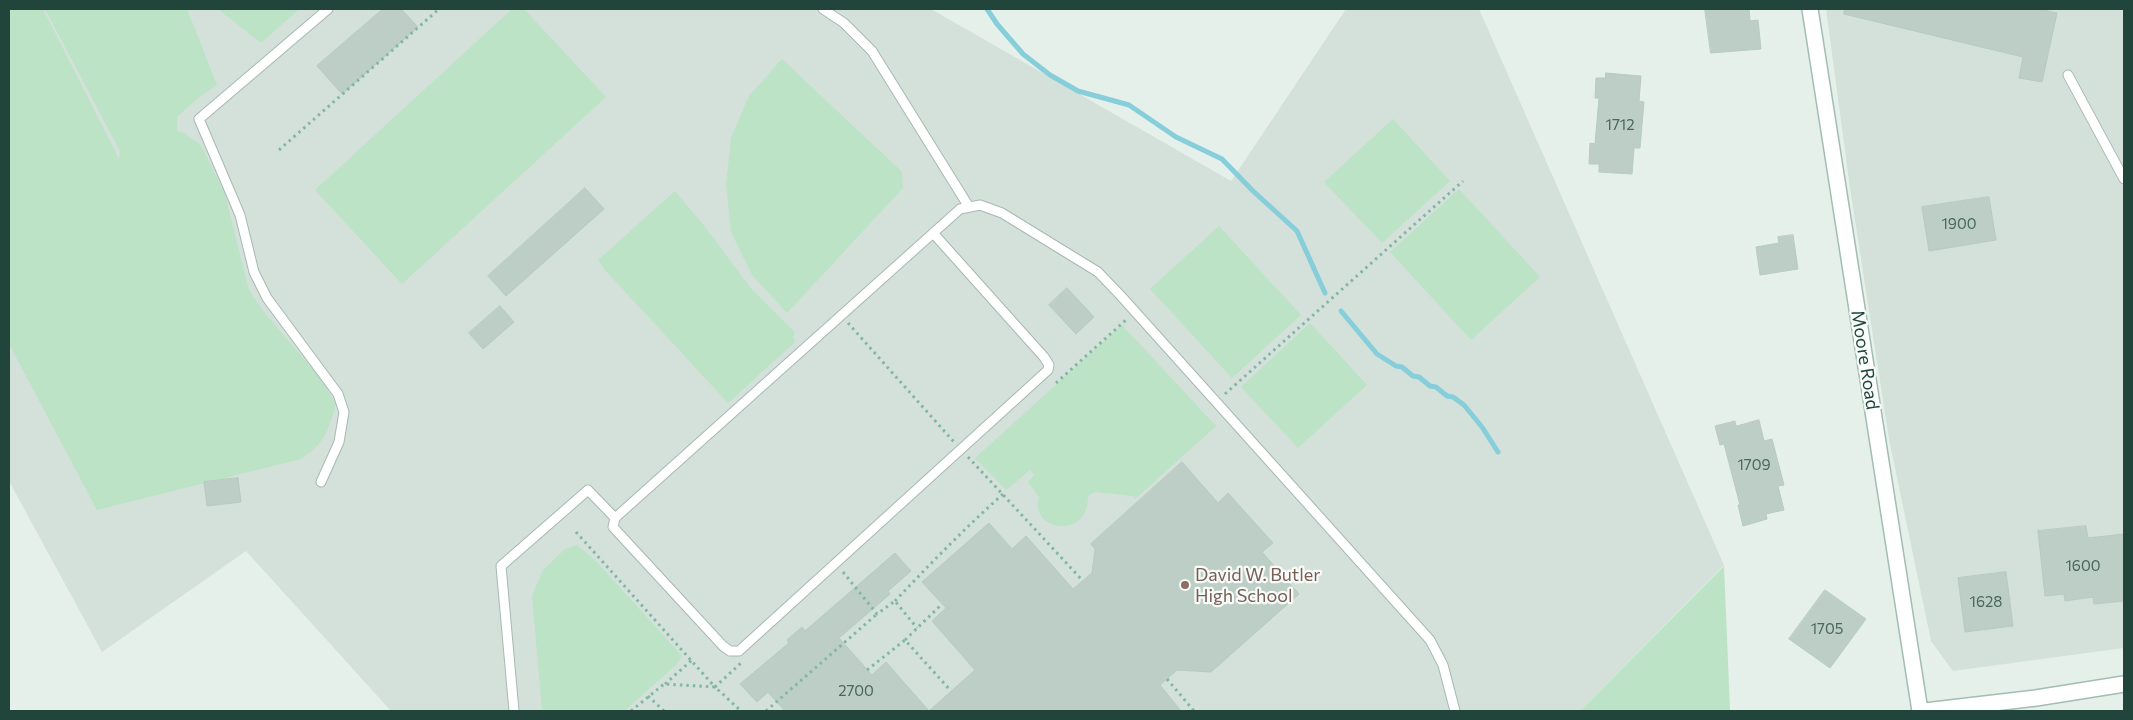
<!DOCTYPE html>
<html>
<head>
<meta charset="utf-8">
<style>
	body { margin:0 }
	#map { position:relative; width:2133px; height:720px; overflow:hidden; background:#e5f0eb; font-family:Commissioner,sans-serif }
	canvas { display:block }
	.frame { position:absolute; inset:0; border:10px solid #21453b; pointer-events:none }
</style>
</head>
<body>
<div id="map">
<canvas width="2133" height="720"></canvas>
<div class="frame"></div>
</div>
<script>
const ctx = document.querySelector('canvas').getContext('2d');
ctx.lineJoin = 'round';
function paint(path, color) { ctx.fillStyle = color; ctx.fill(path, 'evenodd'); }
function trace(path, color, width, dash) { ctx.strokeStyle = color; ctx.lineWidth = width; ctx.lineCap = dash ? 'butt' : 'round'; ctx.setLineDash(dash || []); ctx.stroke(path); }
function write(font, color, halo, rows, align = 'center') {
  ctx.font = font + ' Commissioner,sans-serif'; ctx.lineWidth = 4.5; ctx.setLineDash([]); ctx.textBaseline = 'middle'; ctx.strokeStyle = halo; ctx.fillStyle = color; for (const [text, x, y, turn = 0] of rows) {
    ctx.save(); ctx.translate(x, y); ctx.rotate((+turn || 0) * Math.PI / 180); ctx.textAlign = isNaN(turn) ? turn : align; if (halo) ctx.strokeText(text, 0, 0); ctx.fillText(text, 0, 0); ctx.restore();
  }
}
const built = new Path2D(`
	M9 9H931L1231 181 1346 9H1479L1724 565 1580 711H391L246 551 102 652 9 481Z
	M1826 9H2124V648L1953 671 1931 641 1889 439 1850 188Z`);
const green = new Path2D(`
	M9 9H43L119 159 120 151 45 9H187L217 85 198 98 177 117V131L184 133 201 145 225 194 249 290 263 311 322 380 336 405C327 432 326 442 301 459L97 510 9 344Z
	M218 9H299L261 43Z
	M512 9H524L606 97 402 284 315 190Z
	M782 59 902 172 903 188 787 313 752 275 731 232 726 185 731 138 749 96Z
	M1393 119 1450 181 1382 243 1324 182Z
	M1459 189 1540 277 1471 340 1390 252Z
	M675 191 706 228 749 286 795 332 793 337 795 342 728 403 605 270 598 260Z
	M1219 226 1301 315 1232 378 1150 289Z
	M1310 323 1367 385 1298 448 1241 387Z
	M1122 325 1216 426 1135 499 1133 496 1095 492 1088 496C1089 540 1029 532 1039 497L1028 482 1034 475 1030 470 1006 490 975 458Z
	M577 545 595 560 682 656 676 665 624 711H542L532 596 543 570 565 549Z
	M1724 566 1730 710 1725 711H1580Z`);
const stream = new Path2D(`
	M987 9 997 24 1023 54 1050 75 1078 91 1129 105 1176 137 1222 159 1253 191 1297 231 1325 293
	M1341 311 1377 354 1396 366 1402 367 1413 376 1419 377 1430 386 1436 387 1447 396 1453 397 1464 405 1482 427 1498 452`);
const building = new Path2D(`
	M383 9H401L418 27 342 94 317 66Z
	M1705 9H1749L1750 21 1758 20 1761 49 1711 53Z
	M1845 9H2039L2057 13 2042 82 2019 78 2023 57 1844 14Z
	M1606 73 1641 76 1639 101 1644 102 1640 148H1634L1632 174 1599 172V164H1589L1590 143 1595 144 1599 98H1595L1596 78H1605Z
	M585 188 604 209 506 296 488 276Z
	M1989 197 1996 240 1929 251 1922 207Z
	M1793 235 1798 269 1760 275 1756 247 1779 243 1778 237Z
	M1067 288 1094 317 1076 334 1049 305Z
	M500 306 514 322 483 349 469 333Z
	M1759 420 1764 441 1772 439 1784 485 1778 486 1784 510 1766 514 1767 519 1743 526 1738 505H1740L1724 444 1720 445 1715 426 1735 421 1736 426Z
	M1182 462 1218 503 1228 493 1273 543 1262 552 1299 594 1211 672 1177 670 1160 685 1181 711H785L768 692 757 702 740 684 789 643 787 640 802 627 805 631 895 553 911 571 888 591 890 594 839 638 872 675 886 662 929 711 975 670 932 621 946 608 922 582 989 523 1012 549 1026 536 1073 589 1092 573 1095 549 1091 544Z
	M238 478 241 502 207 506 204 482Z
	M2086 526 2088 538 2124 534V601L2094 604 2093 597 2065 601 2064 594 2045 596 2038 531Z
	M2006 572 2013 626 1965 632 1958 578Z
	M1825 590 1866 619 1830 668 1789 639Z`);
const path = new Path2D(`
	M279 150 439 9
	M848 323 954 442
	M1056 383 1127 319
	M1225 394 1463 181
	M968 457 1083 581
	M576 532 715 687 741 663
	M843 572 877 614 895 601 917 628
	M895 601C930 564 965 528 1003 494
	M905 640 942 604
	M867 670 905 640 951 691
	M1167 679 1194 711
	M665 684 692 660
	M648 696 664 711
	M631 711 664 684 715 687 741 711
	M766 711 877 614`);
const lane = new Path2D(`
	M823 9 844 23 872 51 969 207
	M2068 75 2124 179
	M321 482 339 442 344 412 338 394 267 298 254 272 240 215 199 119 328 9
	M615 518 613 527 723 646 730 651H739L1048 370 1049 365 1044 357 933 233
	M514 711 501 566 588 490 615 518 960 209 980 205 1002 213 1098 272 1121 296 1430 640 1443 665 1455 711`);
const secondary = new Path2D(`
	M1810 9 1920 711
	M1925 711 2036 698 2124 684`);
const markers = [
	[1185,585,5,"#8d6e63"]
];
const numberNames = [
	["1712",1620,125],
	["1900",1959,224],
	["1709",1754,465],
	["1600",2083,566],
	["1628",1986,602],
	["1705",1827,629],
	["2700",856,691]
];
const streetNames = [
	["Moore Road",1865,360,81]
];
const educationNames = [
	["David W. Butler",1195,575],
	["High School",1195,596]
];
paint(built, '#d3e1da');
paint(green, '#bce3c6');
trace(stream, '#87cedb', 5);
paint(building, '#bdcec7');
trace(building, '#b6cbc2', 1);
trace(lane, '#a6b9b3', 11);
trace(secondary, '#a2bdb3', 18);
trace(path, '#82b7a6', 3, [2.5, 4]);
trace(lane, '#fff', 9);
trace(secondary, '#fff', 15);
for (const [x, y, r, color] of markers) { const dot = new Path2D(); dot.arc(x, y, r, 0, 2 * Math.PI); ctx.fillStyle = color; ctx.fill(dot); trace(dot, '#f7fbf9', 2); }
write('15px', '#48675e', null, numberNames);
write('18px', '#21453b', '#f7fbf9', streetNames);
write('18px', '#785e54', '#f7fbf9', educationNames, 'left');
</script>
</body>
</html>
